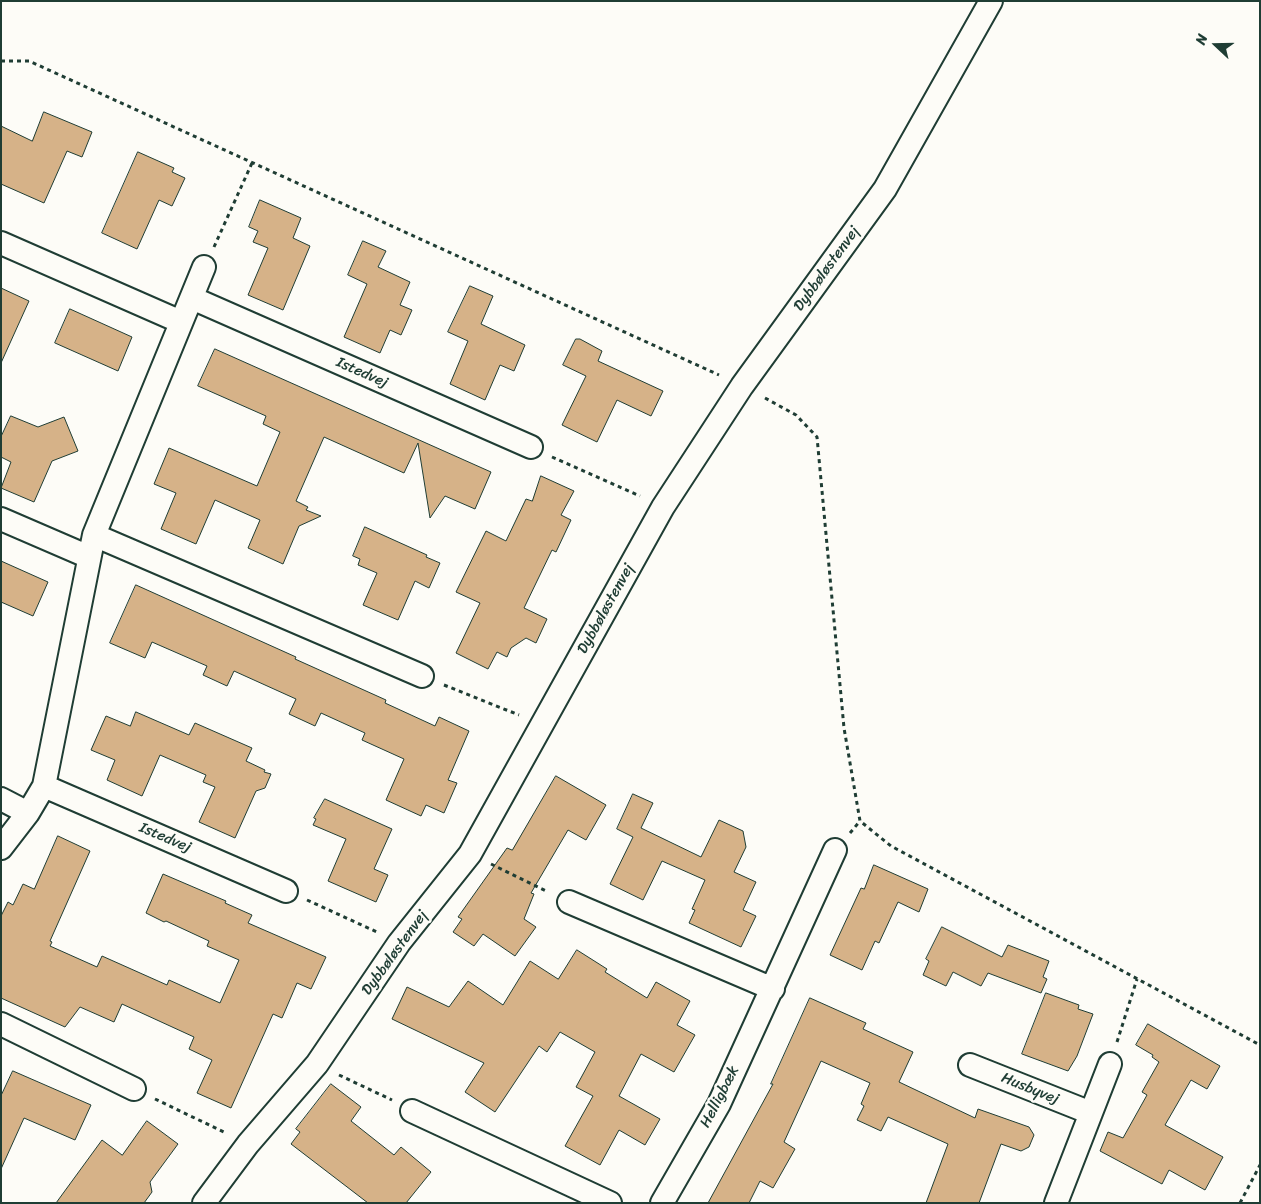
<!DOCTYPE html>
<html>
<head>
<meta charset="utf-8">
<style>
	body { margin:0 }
	#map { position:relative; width:1261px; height:1204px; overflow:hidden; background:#fdfcf7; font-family:Sriracha,sans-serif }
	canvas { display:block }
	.frame { position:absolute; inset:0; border:2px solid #1f3d34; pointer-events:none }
	.north { position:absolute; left:1191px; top:20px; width:50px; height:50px; -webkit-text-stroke:4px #fdfcf7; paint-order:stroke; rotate:291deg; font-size:14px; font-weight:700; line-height:20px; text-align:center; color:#1f3d34 }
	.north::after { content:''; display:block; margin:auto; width:18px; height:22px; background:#1f3d34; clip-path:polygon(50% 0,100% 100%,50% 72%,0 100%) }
</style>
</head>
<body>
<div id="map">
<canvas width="1261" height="1204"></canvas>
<div class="frame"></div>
<div class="north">N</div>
</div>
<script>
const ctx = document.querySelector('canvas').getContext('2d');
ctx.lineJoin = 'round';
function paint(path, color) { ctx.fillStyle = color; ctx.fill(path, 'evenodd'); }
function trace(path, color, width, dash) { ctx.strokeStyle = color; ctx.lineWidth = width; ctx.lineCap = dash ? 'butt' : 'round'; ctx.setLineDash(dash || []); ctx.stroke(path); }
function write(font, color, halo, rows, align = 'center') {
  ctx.font = font + ' Sriracha,sans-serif'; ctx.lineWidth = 5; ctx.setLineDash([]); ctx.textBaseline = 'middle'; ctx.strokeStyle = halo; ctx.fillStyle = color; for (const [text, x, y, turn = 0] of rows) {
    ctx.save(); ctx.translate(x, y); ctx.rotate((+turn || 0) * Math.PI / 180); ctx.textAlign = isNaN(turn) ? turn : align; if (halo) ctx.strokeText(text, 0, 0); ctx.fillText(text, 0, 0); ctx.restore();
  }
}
const building = new Path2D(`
	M44 112 92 132 82 157 67 151 44 203 1 184V126L32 141Z
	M138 152 174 168 172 172 185 178 172 206 159 200 137 249 102 233Z
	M260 200 301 218 293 238 310 246 283 310 248 295 268 248 253 242 258 231 249 227Z
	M363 241 386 251 378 267 410 282 400 305 412 310 401 335 390 330 380 353 344 337 367 284 348 275Z
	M470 286 493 296 481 324 525 345 514 371 500 365 485 400 450 384 468 341 448 332Z
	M1 288 29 301 1 363Z
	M70 309 132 337 118 371 55 343Z
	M576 339H580L602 351 598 361 663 391 651 416 617 400 597 442 562 425 586 376 563 365Z
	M215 349 491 472 475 509 445 496 430 518 418 443 404 473 324 437 296 501 308 507 306 510 321 516 299 526 283 564 248 548 260 520 215 500 196 544 161 529 176 493 154 484 169 448 257 486 280 432 263 424 266 416 198 386Z
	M11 416 38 427 64 417 78 451 52 461 34 502 1 488 11 462 1 457V437Z
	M541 476 574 491 561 515 571 520 556 552 552 550 524 608 547 619 536 643 526 638 511 648 507 657 497 652 488 669 456 653 480 603 456 592 486 531 506 541 526 499 532 501Z
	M365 527 427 555 426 557 440 563 429 588 415 581 398 620 363 605 377 573 358 565 360 559 353 556Z
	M1 561 48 582 33 616 1 602Z
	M136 585 296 657 295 659 386 700 385 703 435 726 439 717 469 731 448 780 457 783 444 813 426 805 421 816 386 800 404 759 362 740 365 733 321 713 315 726 289 714 296 699 234 671 227 686 203 675 207 666 152 642 145 658 110 643Z
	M136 712 189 735 195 723 252 748 246 761 265 770 264 772 271 774 265 788 256 791 235 838 199 822 215 787 203 782 206 775 160 755 142 796 107 780 115 760 91 750 106 716 130 726Z
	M556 776 606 805 586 840 568 830 531 893 534 894 524 919 536 927 515 956 483 934 474 946 453 932 462 919 458 917 507 848 512 850Z
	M633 794 653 803 641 828 701 857 719 820 743 831 746 847 734 872 756 882 743 910 756 916 741 947 689 923 695 910 692 909 705 880 662 861 643 900 610 884 633 837 617 829Z
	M325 799 392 829 374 869 388 875 376 902 328 881 346 839 313 825 316 819 314 818Z
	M58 836 90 851 50 941 52 942 50 946 97 967 102 956 167 985 169 980 220 1003 239 960 207 946 209 941 166 921 164 922 146 913 163 874 226 901 225 903 252 915 248 923 326 957 311 989 297 983 282 1018 273 1014 231 1108 197 1093 212 1060 189 1049 194 1037 122 1004 114 1022 80 1007 65 1027 1 998V916L8 902 13 905 23 884 34 889Z
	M874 865 928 889 919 912 898 902 879 943 875 941 862 970 830 955 861 888 864 889Z
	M942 927 1002 957 1008 945 1049 961 1043 977 1047 979 1041 993 988 973 981 986 953 972 946 986 923 975 929 961 926 959Z
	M577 950 607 969 605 972 647 998 656 982 690 1001 677 1025 695 1035 674 1072 641 1054 619 1096 660 1119 645 1145 619 1130 600 1165 565 1146 593 1096 576 1087 595 1052 560 1032 547 1052 539 1046 495 1112 465 1092 484 1063 392 1019 407 987 449 1007 468 981 503 1005 530 961 558 979Z
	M1046 993 1079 1005 1078 1009 1093 1014 1077 1056 1068 1071 1022 1054Z
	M810 998 866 1023 863 1029 913 1052 899 1082 975 1118 978 1109 1029 1127 1034 1135 1029 1147 1021 1151 1001 1144 979 1203H926L948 1144 888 1117 881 1131 857 1120 864 1106 861 1104 870 1083 821 1061 784 1142 795 1149 773 1188 760 1181 749 1203H708L773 1084H771Z
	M1148 1024 1220 1066 1207 1089 1191 1080 1165 1125 1223 1157 1205 1190 1169 1170 1162 1184 1100 1151 1108 1132 1123 1138 1147 1095 1142 1092 1159 1062 1152 1057 1153 1055 1136 1045Z
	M13 1071 91 1105 75 1140 24 1118 1 1169V1096Z
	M331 1084 361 1107 351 1121 394 1155 401 1147 431 1172 406 1203H368L291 1144 300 1132 296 1129Z
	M147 1121 178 1144 150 1182 152 1192 144 1203H56L102 1140 122 1155Z`);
const path = new Path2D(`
	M1 61H29L719 375
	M214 247 252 163
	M765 398 796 415 817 437 844 728 860 821 891 846 1260 1045
	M552 457 640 496
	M444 685 519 715
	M850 833 860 821
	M491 864 548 892
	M307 900 377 932
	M1117 1042 1137 979
	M339 1075 392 1100
	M155 1099 226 1133
	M1240 1203 1260 1165`);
const minor = new Path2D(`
	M1 243 181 322
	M192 298 531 447
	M1 519 89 557
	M94 535 422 676
	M44 786 286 891
	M1 799 28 813
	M1 848 28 813 44 786 94 535 204 267
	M569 902 773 989
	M1 1024 134 1089
	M970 1065 1091 1113
	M412 1111 610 1203
	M204 1203 248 1144 317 1064 399 943 470 854 663 507 742 386 885 189 991 1
	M662 1203 719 1104 835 850
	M1056 1203 1110 1064`);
const streetNames = [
	["Dybbøløstenvej",827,269,-54],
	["Istedvej",362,373,24],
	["Dybbøløstenvej",606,609,-61],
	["Istedvej",165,838,23],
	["Dybbøløstenvej",395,953,-54],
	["Husbyvej",1030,1089,22],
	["Helligbæk",720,1097,-63]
];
paint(building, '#d6b288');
trace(building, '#1f3d34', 1);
trace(minor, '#1f3d34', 26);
trace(path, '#1f3d34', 3, [4, 4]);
trace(minor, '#fdfcf7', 22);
write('15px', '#1f3d34', '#fdfcf7', streetNames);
</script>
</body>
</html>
